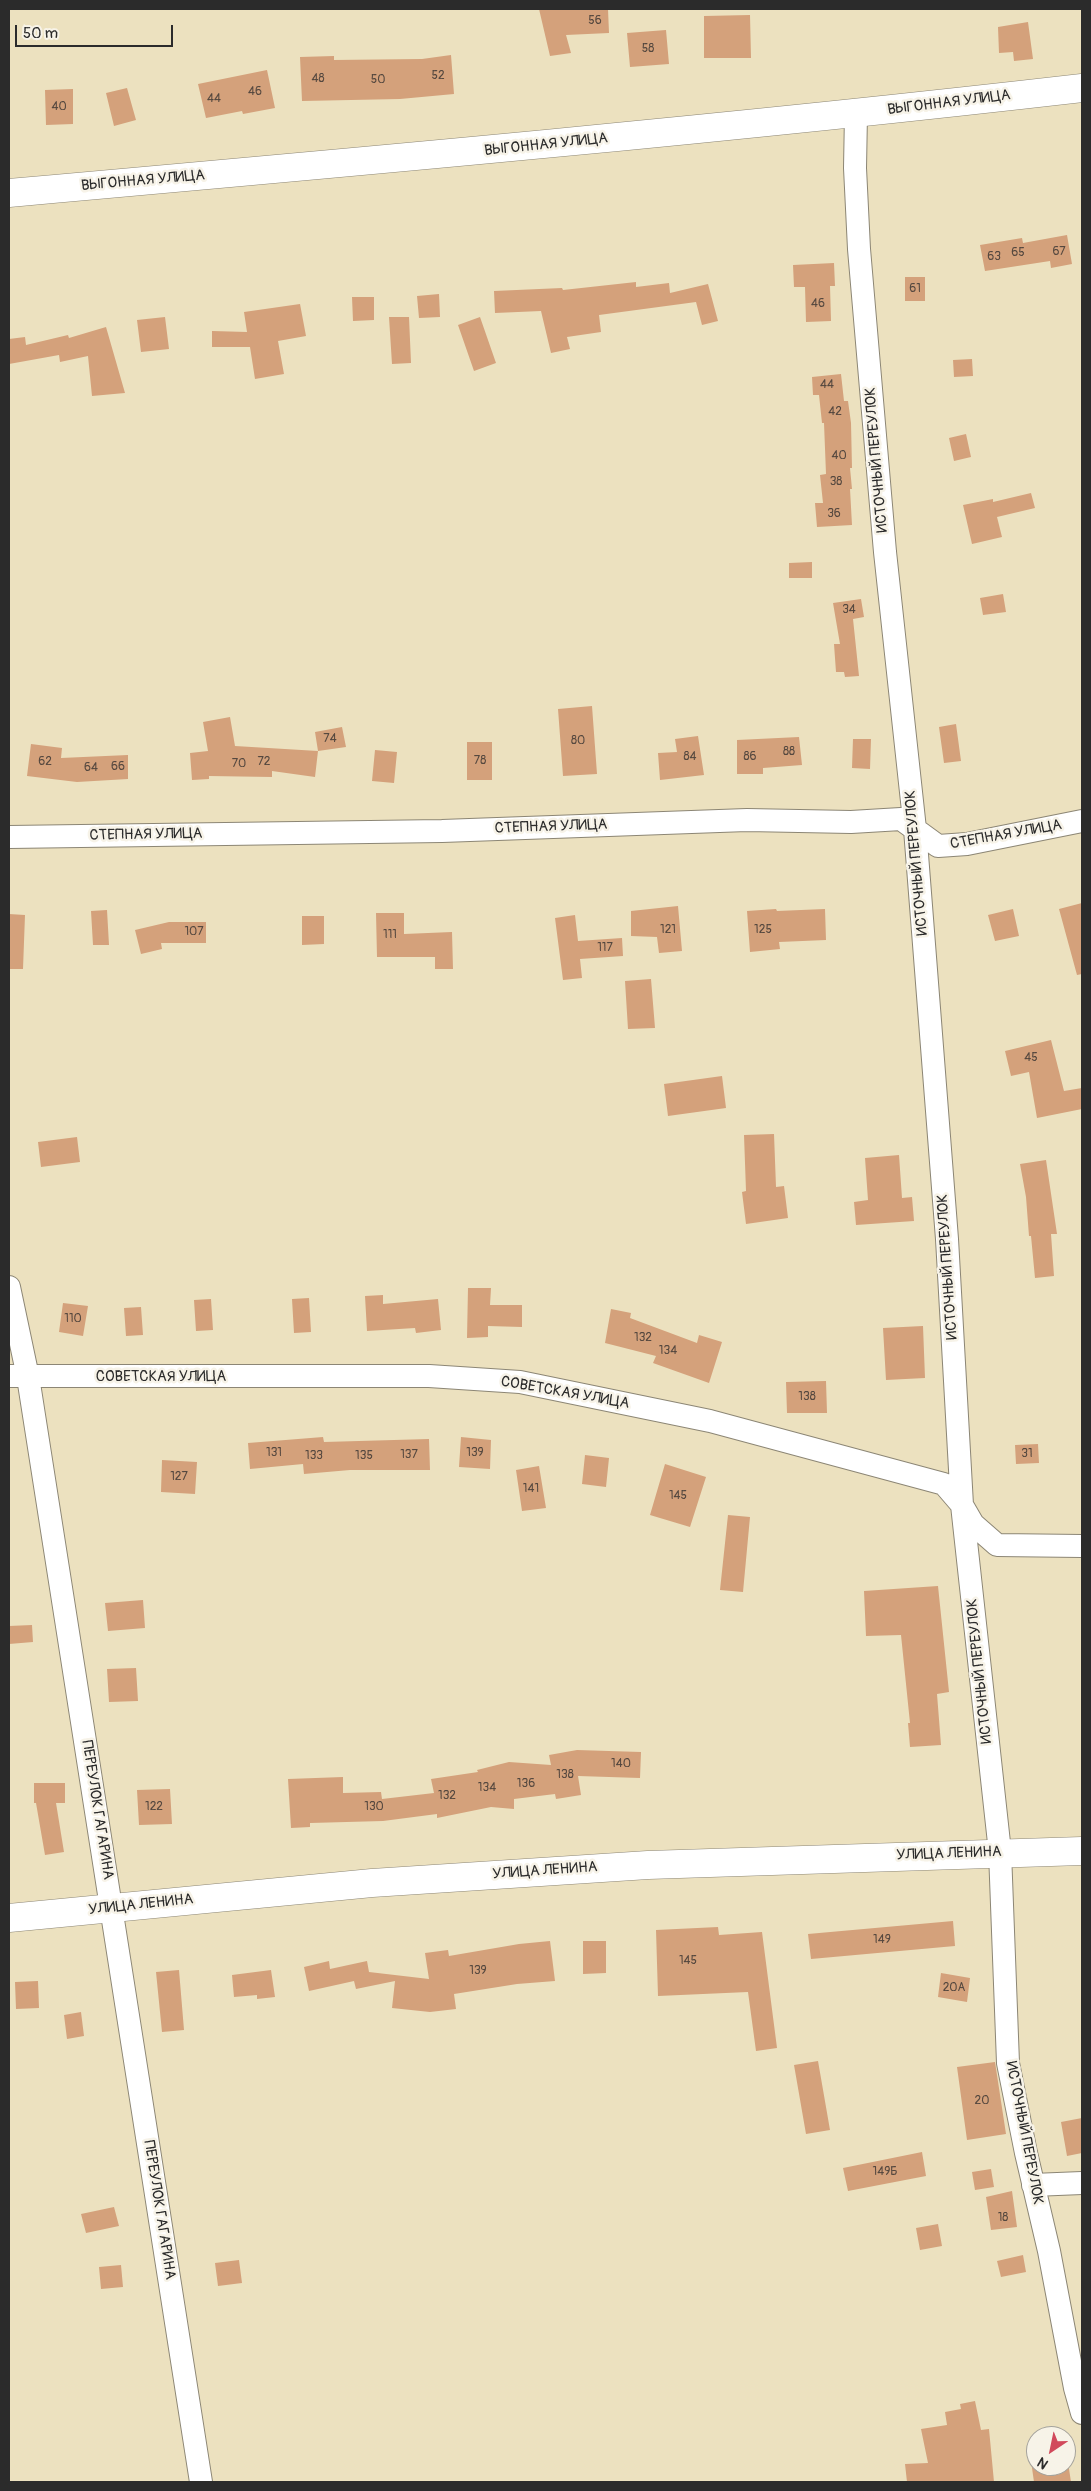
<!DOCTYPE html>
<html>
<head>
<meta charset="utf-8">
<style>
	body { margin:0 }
	#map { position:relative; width:1091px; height:2491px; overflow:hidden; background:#ece1bf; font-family:Pangolin,sans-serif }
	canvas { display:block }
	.frame { position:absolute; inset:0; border:10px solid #2b2b2b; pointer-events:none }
	.north { position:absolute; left:1026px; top:2426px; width:50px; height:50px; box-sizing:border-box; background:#f7f3e8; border:1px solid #a5a39c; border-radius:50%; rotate:214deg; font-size:14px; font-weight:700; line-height:20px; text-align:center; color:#2b2b2b }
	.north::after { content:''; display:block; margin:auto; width:18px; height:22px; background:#d1495b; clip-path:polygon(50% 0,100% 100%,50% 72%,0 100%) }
	.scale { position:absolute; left:15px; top:25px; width:158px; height:22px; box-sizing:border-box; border:2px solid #2b2b2b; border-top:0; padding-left:6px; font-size:15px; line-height:18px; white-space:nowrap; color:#2b2b2b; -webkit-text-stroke:4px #f7f3e8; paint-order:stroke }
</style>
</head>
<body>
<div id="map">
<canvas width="1091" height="2491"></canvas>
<div class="frame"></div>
<div class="north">N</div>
<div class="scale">50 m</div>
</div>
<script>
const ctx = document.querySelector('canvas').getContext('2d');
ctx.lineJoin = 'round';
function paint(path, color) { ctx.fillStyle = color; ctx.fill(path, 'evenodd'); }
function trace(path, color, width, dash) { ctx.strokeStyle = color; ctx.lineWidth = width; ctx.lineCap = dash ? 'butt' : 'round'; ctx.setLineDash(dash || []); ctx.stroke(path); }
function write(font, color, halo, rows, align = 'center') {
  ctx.font = font + ' Pangolin,sans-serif'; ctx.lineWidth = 5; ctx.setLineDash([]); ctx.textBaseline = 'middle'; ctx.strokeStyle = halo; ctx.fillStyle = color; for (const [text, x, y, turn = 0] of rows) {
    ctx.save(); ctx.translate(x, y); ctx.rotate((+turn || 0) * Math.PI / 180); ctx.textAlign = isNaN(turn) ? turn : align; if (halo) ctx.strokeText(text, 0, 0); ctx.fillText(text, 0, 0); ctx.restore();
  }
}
const building = new Path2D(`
	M539 9H608L609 33 566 35 571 53 550 56Z
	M750 15 751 58H704V16Z
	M1028 22 1033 59 1014 61 1013 52 999 53 998 27Z
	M666 30 669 64 630 67 627 33Z
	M451 55 454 94 400 99 302 101 300 57 334 56V60L422 59Z
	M267 70 275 108 243 114 242 111 206 118 198 84Z
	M127 88 136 120 114 126 106 93Z
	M73 89V124L46 125 45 90Z
	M1067 235 1072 264 1051 268 1050 261 985 271 980 245 1022 238 1023 243Z
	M834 263 835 286H830L831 321 806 322 805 287H794L793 265Z
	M905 277H925V301H905Z
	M636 282V287L669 283 670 293 708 284 718 321 702 325 696 302 599 315 601 332 567 337 570 349 551 353 541 311 495 313 494 291 562 288 563 290Z
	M439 294 440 317 419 318 417 296Z
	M352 297H374V320L353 321Z
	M300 304 306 336 278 341 284 374 255 379 250 347H212V331L247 332 244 312Z
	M165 317 169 349 141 352 137 320Z
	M389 317H409L411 363 392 364Z
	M480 317 496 363 474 371 458 325Z
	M106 327 125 393 92 396 88 356 60 362 59 355 9 364V339L25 337 26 345 68 335 69 338Z
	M972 359 973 376 954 377 953 360Z
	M841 374 844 401H848L851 423 852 468H850L852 489H850L852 525 817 527 815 503H823L820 475 826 474 824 423H822L819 395H813L812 377Z
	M966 434 971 457 954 461 949 438Z
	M1031 493 1035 508 997 517 1002 537 972 544 963 505 993 499V502Z
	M812 562V578H789V563Z
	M1003 594 1006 612 983 615 980 598Z
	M861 599 864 617 853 619 859 676 845 677 844 672H836L834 644H840L833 603Z
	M592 706 597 774 563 776 558 709Z
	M230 717 235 746 318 751 315 777 272 771V777L209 776V779L192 780 190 753 208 751 203 722Z
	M956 724 961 761 944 763 939 727Z
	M342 727 346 747 318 751 315 732Z
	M698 736 704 775 660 780 658 753 677 752 675 739Z
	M799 737 802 765 763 768V774H737V740Z
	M853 739H871L870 769 852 768Z
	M467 742H492V780H467Z
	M31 744 62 748 61 758 128 755V779L77 782 27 776Z
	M375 750 397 752 394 783 372 781Z
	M1082 903V974L1077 975 1059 909Z
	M678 906 682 951 659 953 657 937 631 936V911Z
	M776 909 777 911 825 909 826 940 779 942 780 949 750 952 747 911Z
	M1013 909 1019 936 995 941 988 915Z
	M107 910 109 945H93L91 911Z
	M376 913H404V934L452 932 453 969H435V957H377Z
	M9 914 25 915 23 969H9Z
	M575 915 578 941 622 938 623 956 580 959 582 978 563 980 555 918Z
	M302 916H324V944L302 945Z
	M169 922H206V943H161L162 949 141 954 135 930Z
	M651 979 655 1028 628 1029 625 981Z
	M1051 1040 1064 1091 1082 1088V1109L1037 1118 1029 1072 1011 1076 1005 1051Z
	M722 1076 726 1108 668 1116 664 1084Z
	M774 1134 776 1187 784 1186 788 1218 746 1224 742 1192 746 1191 744 1135Z
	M77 1137 80 1162 41 1167 38 1142Z
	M899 1155 902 1198 912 1197 914 1221 856 1225 854 1202 868 1200 865 1158Z
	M1046 1160 1057 1234H1051L1054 1276 1035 1278 1031 1236H1029L1026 1197 1020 1164Z
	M468 1288H491L490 1305H522V1327L488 1326V1337L467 1338Z
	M383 1295V1304L438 1299 441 1330 416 1333 415 1328 367 1331 365 1296Z
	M309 1298 311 1332 294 1333 292 1299Z
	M211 1299 213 1330 196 1331 194 1300Z
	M63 1303 88 1306 83 1336 59 1332Z
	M141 1307 143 1335 126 1336 124 1308Z
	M611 1309 631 1313 630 1318 697 1343 699 1335 722 1342 709 1383 653 1363 656 1356 605 1343Z
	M923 1326 925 1378 886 1380 883 1328Z
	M826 1381 827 1413H787L786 1382Z
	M323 1437 324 1442 429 1439 430 1470H350L304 1474 303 1464 250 1469 248 1443Z
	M461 1437 491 1440 490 1469 459 1467Z
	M1038 1444 1039 1463 1016 1464 1015 1445Z
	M585 1455 609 1458 606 1487 582 1484Z
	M162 1460 197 1462 195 1494 161 1492Z
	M665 1464 706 1477 690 1527 650 1515Z
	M539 1466 546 1508 522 1511 516 1470Z
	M728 1515 750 1517 743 1592 720 1590Z
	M938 1586 949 1692 937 1694 941 1745 910 1747 908 1723H910L901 1635 866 1636 864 1591Z
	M143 1600 145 1628 108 1631 105 1603Z
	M32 1625 33 1642 9 1644V1626Z
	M136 1668 138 1701 109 1702 107 1669Z
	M577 1750 641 1752 640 1778 578 1776 581 1795 556 1799 555 1794 514 1799V1809L491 1807 437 1818V1814L383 1821 310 1823V1827L291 1828 288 1779 343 1777V1793L381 1792 382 1799 434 1793 431 1779 478 1772 477 1770 509 1762 551 1765 549 1755Z
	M34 1783H65V1803H56L64 1852 45 1855 36 1803H34Z
	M170 1789 172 1824 139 1825 137 1790Z
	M953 1921 955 1946 811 1959 808 1934Z
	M718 1927 719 1935 762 1932 777 2048 756 2051 748 1992 658 1996 656 1930Z
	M550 1941 555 1981 517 1984 454 1994 456 2009 430 2012 392 2008 395 1981 356 1989 354 1981 309 1991 304 1967 329 1961 330 1969 367 1961 369 1972 429 1979 425 1953 448 1950 449 1956 519 1944Z
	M583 1941H606V1973L583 1974Z
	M179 1970 184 2030 162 2032 156 1972Z
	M271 1970 275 1997 257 1999V1995L234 1997 232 1975Z
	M941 1973 970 1978 967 2002 938 1997Z
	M38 1981 39 2008 16 2009 15 1982Z
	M81 2012 84 2036 67 2039 64 2015Z
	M818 2061 830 2130 806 2134 794 2065Z
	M995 2062 1006 2134 967 2140 957 2067Z
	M1082 2118V2153L1067 2156 1061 2122Z
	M922 2152 926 2176 848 2191 843 2168Z
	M991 2169 994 2187 975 2190 972 2172Z
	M1012 2191 1017 2227 991 2230 986 2197Z
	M114 2207 119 2226 86 2233 81 2214Z
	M938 2224 942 2246 920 2250 916 2228Z
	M1023 2255 1026 2272 1001 2277 997 2261Z
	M239 2260 242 2283 218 2286 215 2263Z
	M121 2265 123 2287 101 2289 99 2267Z
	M975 2401 981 2430 989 2429 994 2482H907L905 2464 928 2463 921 2429 947 2425 945 2412 961 2409 960 2404Z
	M1066 2449 1071 2482H1034L1030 2454 1036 2453V2466H1066Z`);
const minor = new Path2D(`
	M856 114 855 168 859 249 885 552 915 829 947 1239 962 1505 1000 1852 1008 2063 1026 2153 1049 2251 1075 2388 1082 2413
	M9 837 442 831 747 820 851 822 901 819 938 846 967 844 1082 821
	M9 1287 28 1377 201 2482
	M9 1376H429L520 1382 710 1421 944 1484 962 1505 973 1524 997 1545 1082 1546
	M1033 2185 1082 2183`);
const tertiary = new Path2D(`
	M9 193C367 161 725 129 1082 88
	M9 1918 372 1883 648 1865 1082 1851`);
const numberNames = [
	["56",595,21],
	["58",648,49],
	["52",438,76],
	["48",318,79],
	["50",378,80],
	["46",255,92],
	["44",214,99],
	["40",59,107],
	["67",1059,252],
	["65",1018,253],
	["63",994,257],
	["61",915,289],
	["46",818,304],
	["44",827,385],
	["42",835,412],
	["40",839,456],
	["38",836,482],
	["36",834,514],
	["34",849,610],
	["74",330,739],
	["80",578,741],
	["88",789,752],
	["84",690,757],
	["86",750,757],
	["78",480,761],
	["62",45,762],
	["72",264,762],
	["70",239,764],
	["66",118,767],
	["64",91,768],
	["121",668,930],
	["125",763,930],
	["107",194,932],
	["111",390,935],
	["117",605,948],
	["45",1031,1058],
	["110",73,1319],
	["132",643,1338],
	["134",668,1351],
	["138",807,1397],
	["131",274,1453],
	["139",475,1453],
	["31",1027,1454],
	["137",409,1455],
	["133",314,1456],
	["135",364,1456],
	["127",179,1477],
	["141",531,1489],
	["145",678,1496],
	["140",621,1764],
	["138",565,1775],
	["136",526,1784],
	["134",487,1788],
	["132",447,1796],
	["122",154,1807],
	["130",374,1807],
	["149",882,1940],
	["145",688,1961],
	["139",478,1971],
	["20А",954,1988],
	["20",982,2101],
	["149Б",885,2172],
	["18",1003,2218]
];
const streetNames = [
	["ВЫГОННАЯ УЛИЦА",949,103,-7],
	["ВЫГОННАЯ УЛИЦА",546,145,-6],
	["ВЫГОННАЯ УЛИЦА",143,181,-5],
	["ИСТОЧНЫЙ ПЕРЕУЛОК",877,460,-95],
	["СТЕПНАЯ УЛИЦА",551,827,-2],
	["СТЕПНАЯ УЛИЦА",146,835,-1],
	["СТЕПНАЯ УЛИЦА",1006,835,-10],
	["ИСТОЧНЫЙ ПЕРЕУЛОК",917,863,-95],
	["ИСТОЧНЫЙ ПЕРЕУЛОК",948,1267,-94],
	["СОВЕТСКАЯ УЛИЦА",161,1377],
	["СОВЕТСКАЯ УЛИЦА",565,1393,10],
	["ИСТОЧНЫЙ ПЕРЕУЛОК",980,1671,-96],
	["ПЕРЕУЛОК ГАГАРИНА",97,1810,81],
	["УЛИЦА ЛЕНИНА",949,1854,-2],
	["УЛИЦА ЛЕНИНА",545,1871,-4],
	["УЛИЦА ЛЕНИНА",141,1905,-6],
	["ИСТОЧНЫЙ ПЕРЕУЛОК",1024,2133,79],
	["ПЕРЕУЛОК ГАГАРИНА",159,2210,81]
];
paint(building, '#d4a17b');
trace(minor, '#8c8675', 24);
trace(tertiary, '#8c8675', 29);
trace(minor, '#fff', 22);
trace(tertiary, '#fff', 28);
write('12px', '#55483f', null, numberNames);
write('15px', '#2b2b2b', '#f7f3e8', streetNames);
</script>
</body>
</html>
